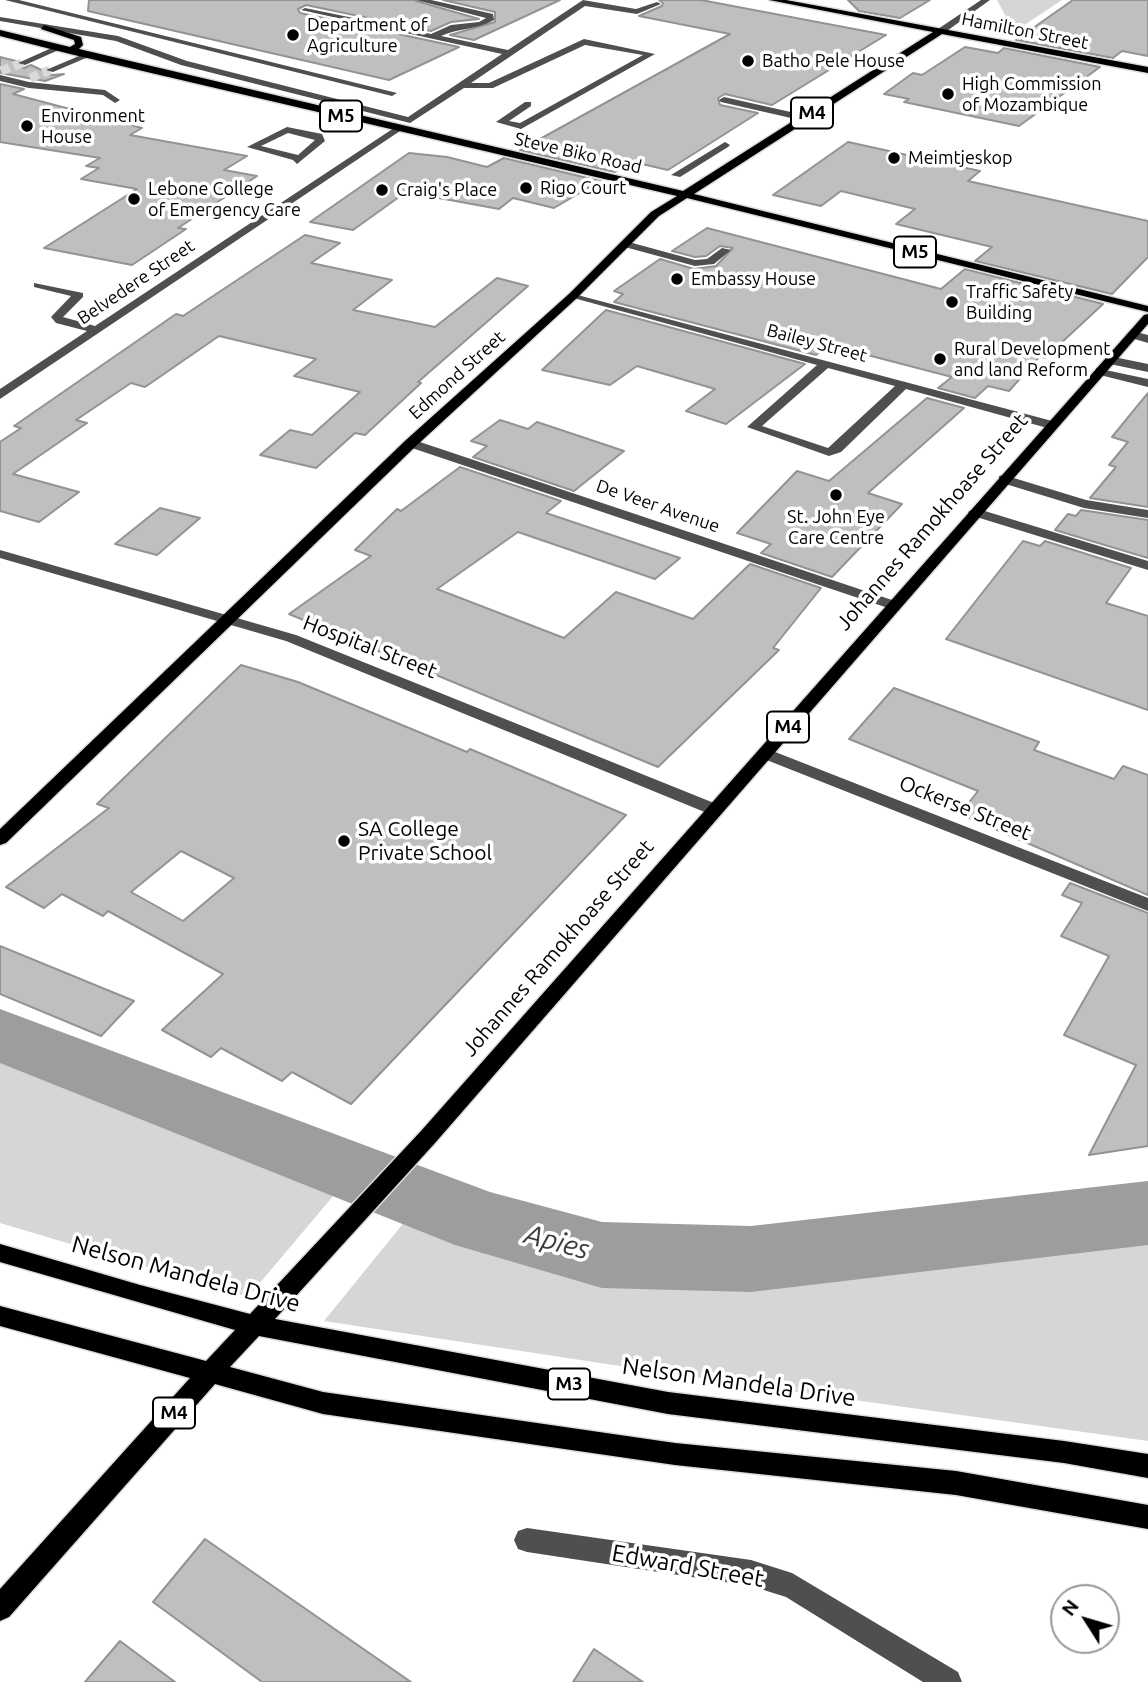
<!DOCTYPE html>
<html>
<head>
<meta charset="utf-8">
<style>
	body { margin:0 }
	#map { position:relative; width:1148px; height:1682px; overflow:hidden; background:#fff; font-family:Ubuntu,sans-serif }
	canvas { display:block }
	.north { position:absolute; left:1050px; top:1584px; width:70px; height:70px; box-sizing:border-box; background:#fff; border:2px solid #999; border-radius:50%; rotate:307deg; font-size:19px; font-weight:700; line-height:28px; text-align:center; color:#000 }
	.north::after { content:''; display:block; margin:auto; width:24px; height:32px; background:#000; clip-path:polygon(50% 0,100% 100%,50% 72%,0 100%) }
</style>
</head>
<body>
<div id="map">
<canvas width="1148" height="1682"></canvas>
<div class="north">N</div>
</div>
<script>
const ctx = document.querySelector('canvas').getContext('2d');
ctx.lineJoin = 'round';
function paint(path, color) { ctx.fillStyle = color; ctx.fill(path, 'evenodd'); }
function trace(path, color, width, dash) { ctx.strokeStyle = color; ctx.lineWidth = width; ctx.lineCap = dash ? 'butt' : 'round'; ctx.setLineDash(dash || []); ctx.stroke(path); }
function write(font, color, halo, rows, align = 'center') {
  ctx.font = font + ' Ubuntu,sans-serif'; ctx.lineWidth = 7; ctx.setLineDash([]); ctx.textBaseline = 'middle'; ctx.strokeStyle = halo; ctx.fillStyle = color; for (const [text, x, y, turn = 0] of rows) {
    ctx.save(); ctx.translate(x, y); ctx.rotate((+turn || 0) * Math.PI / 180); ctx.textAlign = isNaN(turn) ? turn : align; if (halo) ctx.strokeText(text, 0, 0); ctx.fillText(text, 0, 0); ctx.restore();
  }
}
const green = new Path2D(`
	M997 0H1062L1014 32Z
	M0 1057 340 1188 248 1297 0 1223Z
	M406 1220 530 1263 722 1277 940 1261 1148 1229V1441L725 1382 324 1321Z`);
const river = new Path2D(`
	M0 1009 490 1192 602 1222 751 1226 1148 1181V1245L751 1292 602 1288 455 1245 0 1063Z`);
const building = new Path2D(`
	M89 0H413L479 19 451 22 431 31 306 5 298 9 300 13 459 47 389 80 88 11Z
	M443 0H560L474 40 450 35 495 22V12Z
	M659 0H701L886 35 772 105 725 94 718 98 720 105 758 113 668 170 633 162 615 172 520 150 730 34 639 16 662 6 663 3Z
	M848 0H930L900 18 859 11Z
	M1073 0H1148V56L1122 51 1113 58 1016 40Z
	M965 47 998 53 1004 48 1100 67 1019 126 904 102 909 99 884 94 913 73 922 75Z
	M0 57 16 61 17 66 24 68 31 65 52 75 64 74 45 81 0 73Z
	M0 84 24 89 13 94 142 128 130 135 247 156 224 170 257 176 178 228 186 229 132 265 44 248 137 189 81 179 99 168 86 166 100 158 0 142Z
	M848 142 980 171 968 181 1148 221V257L1112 294 975 261 992 247 896 224 915 209 841 191 821 206 773 195Z
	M409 153 447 157 487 167 504 158 600 181 554 208 513 198 499 209 406 192 353 230 310 222Z
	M707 228 941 289 965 269 1103 304 1045 358 1040 356 1009 391 988 386 975 398 938 388 952 377 829 345 816 355 614 302 623 294 614 291 660 259 694 269 716 266 733 248 720 246 706 256 695 257 672 251Z
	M305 235 340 243 311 263 392 280 353 310 435 327 497 278 528 286 418 382 421 383 365 435 355 433 316 468 260 455 290 430 312 435 360 392 294 376 316 359 219 336 145 387 131 383 76 420 87 423 13 474 79 492 39 522 0 511V442L21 428 14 426 176 314 183 316Z
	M606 310 805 364 726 424 686 411 715 389 637 366 610 385 542 370Z
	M1148 393V507L1090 498 1116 467 1109 465 1128 442 1112 437Z
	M927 398 964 408 868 493 902 504 832 577 761 553 771 544 737 533 797 471 829 481Z
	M500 420 528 429 537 422 624 451 574 491 473 457 487 446 471 441Z
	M460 467 561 501 546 513 680 558 655 579 518 532 437 589 564 638 616 592 693 619 750 564 821 588 773 648 779 650 658 767 289 614 371 556 355 550 397 509 401 511Z
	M160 508 200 518 157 555 115 544Z
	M1081 510 1148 520V558L1055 530 1068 514 1076 516Z
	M1023 541 1040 546 1045 541 1131 568 1106 603 1148 616V710L946 639Z
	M241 665 298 682 467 752 470 749 626 815 351 1104 292 1072 282 1081 221 1048 211 1057 162 1030 223 974 108 911 103 916 62 894 44 908 6 887 109 808 97 804ZM181 851 234 878 183 921 131 892Z
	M894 688 1039 742 1034 750 1114 779 1123 766 1148 775V895L960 814 978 791 849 739Z
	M1070 883 1148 913V1146L1089 1155 1136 1065 1064 1035 1109 956 1061 936 1082 903 1062 895Z
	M0 946 134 1001 101 1036 0 994Z
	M205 1539 411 1682H262L153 1602Z
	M120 1641 175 1682H85Z
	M594 1649 643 1682H573Z`);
const minorTunnel = new Path2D(`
	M1 71 22 63
	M30 78 50 70`);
const minor = new Path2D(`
	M5 0H19L397 93 392 96Z
	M416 0H431L493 14 494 20C477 30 458 28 441 36L508 50 583 0 636 9 657 2 661 4 637 14 585 6 471 83H489L584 39 655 54 521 129 496 122 525 102H531V106L509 121 520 123 643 55 585 45 493 88H464L410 123 181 65 116 41 0 21V17L118 36 187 61 408 117 502 54 301 10 305 8 431 34 451 25 479 22 486 18Z
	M981 0H990L944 33H938V29Z
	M56 46 63 48 25 65 18 63Z
	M86 53 93 55 53 72 46 70Z
	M0 75 29 82 105 90 120 100 115 103 103 95 29 88 0 81Z
	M724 97 804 115 809 118 804 121 721 102 719 100Z
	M397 126 400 127V131L0 399V389L87 331 56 323 51 317 71 296 34 287V283L83 293V297L63 317 95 326Z
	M287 127 322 134 325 141 297 164 293 160 247 147ZM288 133 315 140 298 155 261 146Z
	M725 142 730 145 728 147 680 177 671 175Z
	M625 241 695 260 707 259 722 248 731 250 714 264 695 266 621 246 620 244Z
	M570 293 1056 422 1057 425 1051 429 906 389 841 452 829 456 747 427 817 365 570 297ZM828 368 895 386 828 448 762 426Z
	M1132 331 1148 335V343L1128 337 1126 335Z
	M1109 356 1148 364V372L1105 363V357Z
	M1096 368 1148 379V387L1096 374Z
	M411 439 898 602 900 605 893 609 888 608 406 446 405 443Z
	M1004 475 1086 500 1148 510V518L1084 508 999 482V476Z
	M975 508 1148 561V570L970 515 968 512Z
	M0 550 296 635 719 805 722 809 719 813H707L286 641 0 558Z
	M765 748 1148 898V911L759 757 757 753Z
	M527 1528 751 1560 792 1573 958 1672 962 1682H923L786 1597 751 1586 527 1552 518 1549 514 1540 518 1531Z`);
const major = new Path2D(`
	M769 0H786L1148 67V73L942 34 694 194 1148 306V312L687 198 659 216 578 297 416 446 6 843 0 845V829L406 440 570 293 651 212 677 196 70 54 0 36V30L70 47 75 44 74 40 41 29 44 25 81 37 83 45 79 49 683 191 933 32Z
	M1148 314V324L435 1143 275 1319 668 1392 1064 1441 1148 1454V1478L1064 1463 668 1414 259 1336 230 1367 323 1392 675 1443 956 1471 1148 1505V1529L956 1495 675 1465 323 1414 215 1384 9 1617 0 1621V1589L190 1378 0 1326V1306L206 1361 235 1330 0 1262V1244L140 1285 250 1314 421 1131 1144 315Z`);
const markers = [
	[293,35,7,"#000"],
	[748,61,7,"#000"],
	[948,94,7,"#000"],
	[27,126,7,"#000"],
	[894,158,7,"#000"],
	[526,188,7,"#000"],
	[382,190,7,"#000"],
	[134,199,7,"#000"],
	[677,279,7,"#000"],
	[952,302,7,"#000"],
	[940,359,7,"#000"],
	[836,495,7,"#000"],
	[344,841,7,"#000"]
];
const farPoinames = [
	["Department of",307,25],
	["Agriculture",307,46],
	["Batho Pele House",762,61],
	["High Commission",962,84],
	["of Mozambique",962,105],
	["Environment",41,116],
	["House",41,137],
	["Meimtjeskop",908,158],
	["Rigo Court",540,188],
	["Lebone College",148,189],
	["of Emergency Care",148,210],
	["Craig's Place",396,190],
	["Embassy House",691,279],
	["Traffic Safety",966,292],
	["Building",966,313],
	["Rural Development",954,349],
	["and land Reform",954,370],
	["St. John Eye",836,517,"center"],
	["Care Centre",836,538,"center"]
];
const farStreetnames = [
	["Hamilton Street",1025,31,11],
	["Steve Biko Road",578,153,13],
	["Belvedere Street",136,282,-34],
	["Bailey Street",817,343,15],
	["Edmond Street",457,375,-42],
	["De Veer Avenue",658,506,19]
];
const shields = [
	[812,113,42],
	[341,116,42],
	[915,252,42],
	[788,727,42],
	[569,1384,42],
	[174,1413,42]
];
const shieldNames = [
	["M4",812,113],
	["M5",341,116],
	["M5",915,252],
	["M4",788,727],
	["M3",569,1384],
	["M4",174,1413]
];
const streetNames = [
	["Johannes Ramokhoase Street",932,522,-49],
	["Hospital Street",370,647,21],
	["Ockerse Street",965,808,22],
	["Johannes Ramokhoase Street",558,948,-49]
];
const poiNames = [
	["SA College",358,829],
	["Private School",358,853]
];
const nearStreetnames = [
	["Nelson Mandela Drive",186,1274,15],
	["Nelson Mandela Drive",739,1382,8],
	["Edward Street",688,1566,10]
];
const nearWaternames = [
	["Apies",557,1242,15]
];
paint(green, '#d6d6d6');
paint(river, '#9d9d9d');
paint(building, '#bfbfbf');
trace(building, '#939393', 2);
trace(minorTunnel, '#d9d9d9', 9, [9, 4.5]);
trace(major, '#dbdbdb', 3);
paint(minor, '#4f4f4f');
paint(major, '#000');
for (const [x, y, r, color] of markers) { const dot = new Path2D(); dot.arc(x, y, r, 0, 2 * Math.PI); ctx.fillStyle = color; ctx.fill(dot); trace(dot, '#fff', 2.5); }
write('18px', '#000', '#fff', farPoinames, 'left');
write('18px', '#000', '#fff', farStreetnames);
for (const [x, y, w] of shields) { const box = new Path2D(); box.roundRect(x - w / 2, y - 15.5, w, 31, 5); ctx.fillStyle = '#fff'; ctx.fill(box); trace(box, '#000', 2); }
write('bold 19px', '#000', null, shieldNames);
write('21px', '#000', '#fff', streetNames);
write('21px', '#000', '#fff', poiNames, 'left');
write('24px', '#000', '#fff', nearStreetnames);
write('italic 28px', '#3e3e3e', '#fff', nearWaternames);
</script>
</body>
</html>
